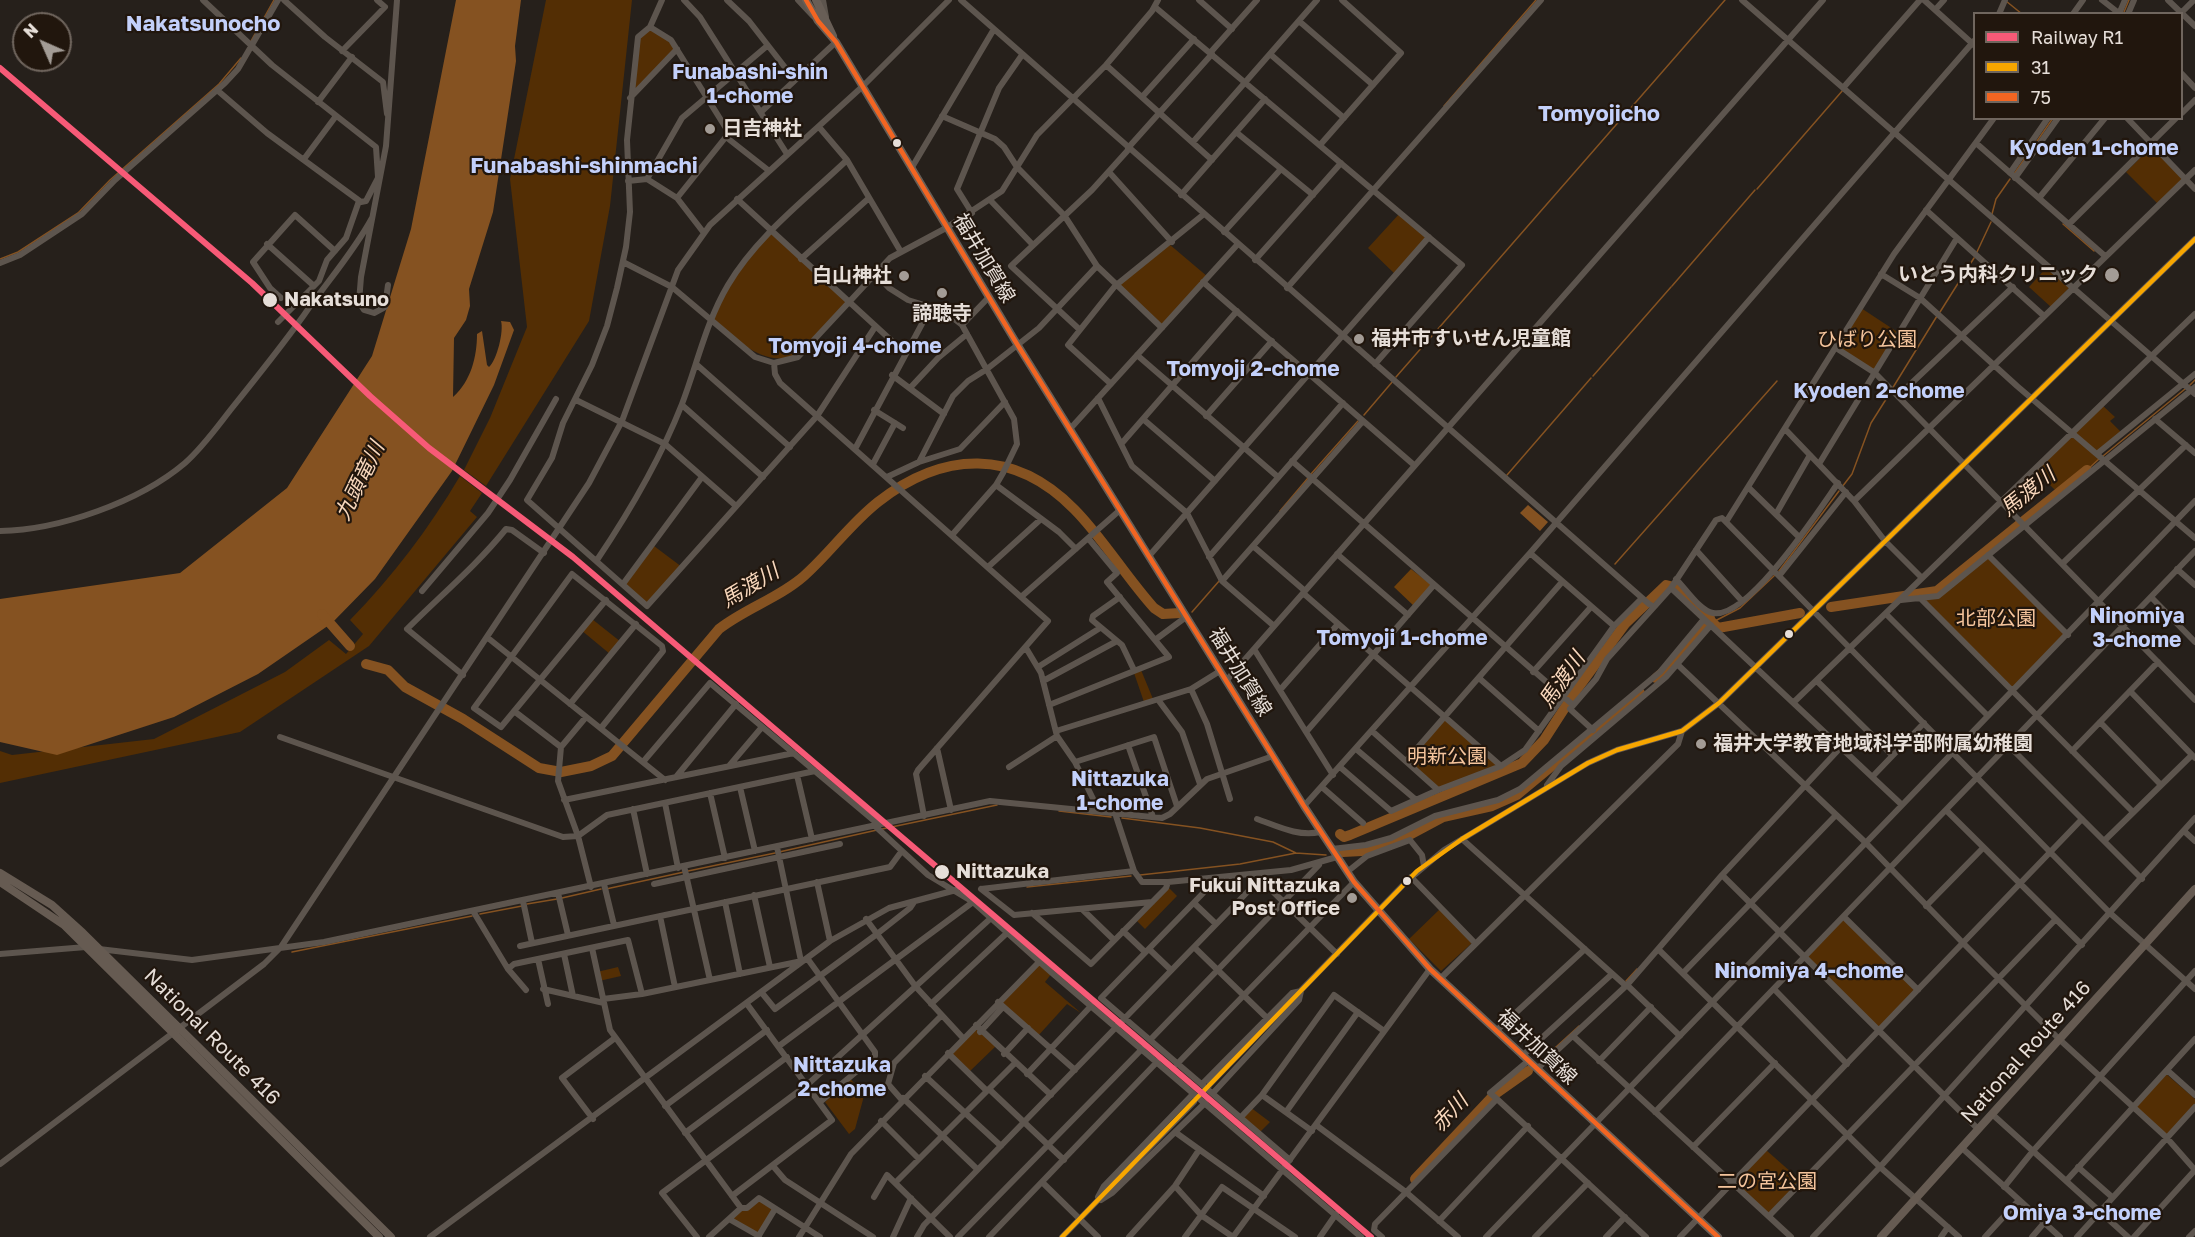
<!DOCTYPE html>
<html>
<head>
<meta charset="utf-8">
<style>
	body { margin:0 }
	#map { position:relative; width:2195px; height:1237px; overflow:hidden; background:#26201b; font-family:"Golos Text",sans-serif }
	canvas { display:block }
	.legend { position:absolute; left:1973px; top:12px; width:210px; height:108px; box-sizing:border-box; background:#21160d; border:2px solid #70665e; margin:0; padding:8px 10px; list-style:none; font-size:18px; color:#e6ded8 }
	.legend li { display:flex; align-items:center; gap:12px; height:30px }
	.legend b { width:30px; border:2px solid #70665e }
	.north { position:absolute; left:12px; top:12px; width:60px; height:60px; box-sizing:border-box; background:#21160d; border:2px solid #70665e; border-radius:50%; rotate:315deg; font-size:16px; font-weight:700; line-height:24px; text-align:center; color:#e6ded8 }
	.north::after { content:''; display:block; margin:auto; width:21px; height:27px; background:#a39c96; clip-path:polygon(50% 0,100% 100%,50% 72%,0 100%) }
</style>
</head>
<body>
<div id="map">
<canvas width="2195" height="1237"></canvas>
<ul class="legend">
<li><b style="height:8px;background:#f75a77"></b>Railway R1</li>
<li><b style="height:8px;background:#f7a600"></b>31</li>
<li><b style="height:8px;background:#f26522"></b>75</li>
</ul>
<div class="north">N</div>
</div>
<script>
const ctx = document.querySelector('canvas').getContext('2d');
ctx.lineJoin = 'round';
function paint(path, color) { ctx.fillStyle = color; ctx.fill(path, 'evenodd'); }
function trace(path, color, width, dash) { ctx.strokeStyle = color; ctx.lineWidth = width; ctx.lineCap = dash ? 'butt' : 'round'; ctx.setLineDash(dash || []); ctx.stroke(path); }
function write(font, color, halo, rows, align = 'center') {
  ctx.font = font + ' "Golos Text","Noto Sans JP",sans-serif'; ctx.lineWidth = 4.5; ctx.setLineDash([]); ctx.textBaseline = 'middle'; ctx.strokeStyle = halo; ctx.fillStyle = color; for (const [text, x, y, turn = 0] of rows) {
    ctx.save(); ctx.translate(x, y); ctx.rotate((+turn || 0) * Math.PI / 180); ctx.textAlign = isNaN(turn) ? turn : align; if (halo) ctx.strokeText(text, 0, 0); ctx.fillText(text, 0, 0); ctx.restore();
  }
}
const green = new Path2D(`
	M546 0H632L610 206 589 321 486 486 464 470 490 418 527 327 510 179Z
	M650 27 671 40 677 49 630 95 640 38Z
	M2152 146 2184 178 2158 204 2126 172Z
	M1400 213 1429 237 1396 275 1368 248Z
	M771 231 846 301C838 312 815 346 805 351 769 373 739 341 711 321L727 286Z
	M1169 244 1208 277 1162 328 1117 287Z
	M2047 267 2070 287 2051 307 2029 287Z
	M1861 308 1899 333 1875 373 1836 348Z
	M2102 405 2115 417 2110 421 2122 433 2098 453 2102 457 2057 492 2035 470Z
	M460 476 482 493 470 511 477 517 369 646 240 732 0 783V751L12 755 154 739 285 672 329 640 346 654 363 634 350 620C393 576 428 530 460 476Z
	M654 546 682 567 647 606 624 585Z
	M1988 556 2066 634 2011 690 1921 598 1938 596Z
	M592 619 621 642 610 654 581 630Z
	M1141 670 1153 699 1144 702 1134 673Z
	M1445 717 1501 766 1438 790 1406 761Z
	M1169 888 1177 896 1145 929 1137 921Z
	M1440 909 1472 943 1441 971 1409 939Z
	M1843 918 1916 989 1877 1029 1805 958Z
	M1039 962 1052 973 1045 982 1081 1013 1067 1004 1037 1037 998 1002Z
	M618 967 621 976 599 981 597 972Z
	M976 1025 996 1046 968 1073 948 1053Z
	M2165 1073 2195 1099V1104L2166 1137 2134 1106Z
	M850 1078 864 1096 855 1129 849 1134 825 1102Z
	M1250 1107 1270 1122 1259 1133 1241 1117Z
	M1766 1150 1800 1180 1768 1214 1735 1184Z
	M759 1198 775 1209 759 1236 729 1219Z`);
const forest = new Path2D(`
	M1411 569 1433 586 1415 607 1394 587Z`);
const water = new Path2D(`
	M456 0H521L515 46 516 61 493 212 469 289 470 306 466 320 454 338 453 397C471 381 477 357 477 334L482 331 487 365 489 367C497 360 504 331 501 321L510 322 514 330 494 385 452 471 375 579 332 623 258 674 174 717 57 755 0 742V599L180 573 287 488 372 356 411 229Z
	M1528 505 1548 522 1540 531 1520 513Z`);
const stream = new Path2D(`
	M2006 1 2022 14
	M2124 12 2129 0
	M251 41 274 0
	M1444 106 1536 0
	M2014 174 2053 118
	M1757 189 1843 90
	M1992 214 1996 199 2010 179
	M2063 224 2094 251
	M1976 254 1991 222
	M0 259 18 252 78 213 110 180 219 84 241 58
	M1672 286 1755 190
	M1940 312 1974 258
	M1593 376 1671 287
	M1396 377 1725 0
	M2189 386 2195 380
	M1892 389 1937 316
	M1364 415 1393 381
	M2103 456 2185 389
	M2087 470 2099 459
	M1311 474 1358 421
	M1507 475 1591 378
	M1842 487 1852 474 1871 423 1890 393
	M1280 511 1308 478
	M1615 564 1777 381
	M1779 571 1839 491
	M1192 612 1220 580
	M1713 622 1740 608 1776 574
	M1059 811 1111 817
	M1122 818 1200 828 1273 842 1296 853 1326 855
	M882 829 997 805
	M779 852 877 830
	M688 871 775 853
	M1140 875 1240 864 1296 853
	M1027 887 1131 876
	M606 889 684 872
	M562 898 601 889
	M527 904 557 899
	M480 914 522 906
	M292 952 472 916
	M1626 981 1637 969
	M1545 1057 1579 1026`);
const river = new Path2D(`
	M1831 607 1937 591 2087 470
	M322 614 350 646
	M366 664 388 670 405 687 463 719 539 768 561 772 591 766 612 756 719 629C746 608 779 598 804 576 830 553 850 524 878 502 943 451 1014 448 1074 509 1102 537 1126 577 1154 608L1163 614 1180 613
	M1656 678 1669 667 1710 618
	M1340 834 1344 837 1350 835 1522 763 1544 740 1575 692 1625 624 1666 585 1678 588 1718 628 1800 613
	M1343 852 1362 851 1398 841 1443 817 1492 806 1517 795 1640 693
	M1415 1179 1494 1095 1528 1071`);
const minorTunnel = new Path2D(`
	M1194 1101 1210 1085`);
const minor = new Path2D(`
	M203 0 272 65 376 147 378 177
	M284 0 325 37 383 82 387 114
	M662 0 650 27 638 37 627 140 630 212 626 247 617 288 607 326 592 365 563 423 552 458 527 500 647 606 817 416 875 327
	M684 0 700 17 787 154
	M727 0 749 21 794 79
	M798 0 813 16
	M823 0 826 17
	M961 0 1649 604 1654 607 1671 588 1902 805
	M1199 0 1232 29
	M1742 0 2195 394
	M1924 0 1974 45
	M2102 0 2120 14
	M2168 0 2195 26
	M1155 7 1462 265 1375 364
	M1935 10 1944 0
	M2181 13 2194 0
	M1999 14 2005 0
	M2073 14 2083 0
	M2119 14 2125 0
	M2128 14 2134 0
	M1299 21 1373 85
	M650 27 671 40 729 133 677 198
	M342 51 385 7 377 0
	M1210 53 1257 0
	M1270 54 1344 118
	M1106 65 1212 160
	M2182 74 2195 88
	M1843 88 1920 0
	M217 90 267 133 361 202 366 201 378 178
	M1142 97 1194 39
	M630 98 677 49
	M318 102 352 57
	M761 112 836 42
	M2182 113 2195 100
	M942 116 995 139 1004 147 1017 167 1064 215 1097 266 1162 328
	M2127 118 2195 189
	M819 127 847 160 901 252
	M1236 132 1313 195
	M726 137 768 170
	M1193 142 1317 0
	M1976 143 2105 256
	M1320 145 1401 53 1342 0
	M1128 148 1212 54
	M304 159 336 116
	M911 169 994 29
	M1109 172 1172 242
	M2010 173 2048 118
	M2015 178 2058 118
	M647 179 682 118 767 46
	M628 181 647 179 677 198 704 233
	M1181 195 1265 99
	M2039 198 2105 118
	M737 199 905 353
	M991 201 1033 245
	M1926 210 2044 316
	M972 213 957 189 999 88 1022 55
	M2069 224 2176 118
	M1224 232 1281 169
	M267 244 314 286
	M801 259 869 198
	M1255 260 1341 163
	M623 262 672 287 755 357 774 363 798 357 890 258 946 228 1002 191 1037 135 1106 65 1152 11 1158 0
	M0 263 20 255 82 214 115 180 225 83 238 69 278 0
	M874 272 889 288 908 300 944 311 962 325 1014 419 1017 444 1003 473 996 485 952 535
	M1881 274 1920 298 2017 386 2195 538
	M1203 282 1414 465
	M388 285 385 307 374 313 364 310 359 302 361 277 386 146 397 0
	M1287 288 1541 0
	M281 298 270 288 253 262 295 215 335 251
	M278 322 319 281 327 260 346 238 359 201
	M962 325 989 297
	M1079 329 1011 266 1092 190 1129 149
	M1836 348 1875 373 2195 700
	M1137 355 1278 477
	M774 363 775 374 780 383 1048 621 918 770 916 774 924 816
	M696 364 790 447
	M892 375 944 414
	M1111 384 1068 345 1115 286 1204 214
	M910 388 938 358 967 334
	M1898 396 2013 287
	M1098 398 1132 466 1187 513 1222 581 1274 626
	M576 400 665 444 736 506
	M682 405 763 477
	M874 410 903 428
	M1206 416 1272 341
	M1143 419 1215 481
	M2155 419 2195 453
	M1070 429 1237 245
	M1785 429 1854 501 1885 541 1922 578
	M1122 443 1237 311
	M855 449 931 307
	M2098 453 2195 374
	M1292 461 1573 705
	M919 462 953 396 968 381 987 369 1039 328 1097 266
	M873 464 895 423
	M1819 464 1957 238
	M887 477 919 462 960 449 1005 402
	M996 485 1059 532 1076 549
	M1749 488 1799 537
	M1854 501 2195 170
	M1776 514 1810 455
	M1726 522 1894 254 1994 118
	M0 531C59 530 139 502 185 463 203 447 217 427 232 408 257 377 281 347 304 315 326 283 353 253 372 218
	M1253 546 1305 591
	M1696 550 1742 601
	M1530 553 1614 626
	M1337 554 1408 615
	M1988 555 2068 635
	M1149 556 1429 237
	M1209 557 1343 403
	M597 560C630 511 660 460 682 404 697 365 706 322 728 285 757 236 806 199 847 160
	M2063 563 2186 445
	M988 567 1041 519
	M2177 569 2195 585
	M1779 576 1846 492
	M1676 579C1686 589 1700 611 1713 613 1748 620 1819 510 1838 483
	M1222 581 1363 421
	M623 584 702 477
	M1671 588 1716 520 1722 518 2110 913 2195 989
	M422 591 488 513 510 480 556 399
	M1303 593 1501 766
	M1021 597 1120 510
	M1120 597 1093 616 1092 620 1122 645 1134 670
	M2151 597 2195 642
	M1920 598 2133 812
	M1901 600 1938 596 2195 387
	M1886 614 1988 716
	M488 638 665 780
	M1155 640 1186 617
	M1026 648 1041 673 1057 736 1075 762 1099 811
	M1254 649 1333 775
	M1677 664 1866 843 1963 943 2059 1039 2166 1137 2195 1170
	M1038 667 1100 628
	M1533 672 1591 607
	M463 675 407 629C441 595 476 566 506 529L512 530 544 553
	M1479 678 1539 731
	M1043 681 1117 641
	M1226 681 1823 0
	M1817 681 1892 755
	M1191 689 1207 724 1230 799
	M1280 690 1338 624
	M2130 691 2195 758
	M1159 701 1182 732 1200 784
	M1794 702 2195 314
	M570 704 636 624
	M1049 705 1169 657 1107 582 1117 573 1088 538
	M514 711 561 747
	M586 717 561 747 558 781 578 836 591 887
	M2100 722 2161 785
	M601 728 663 651 662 646 572 574 474 708 501 727 606 600
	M1593 730 1570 709 1596 679 1607 659 1654 607
	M1056 731 1191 689 1220 671
	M1372 731 1438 790 1501 766 1525 750 1614 626 1642 598
	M1306 732 1433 586
	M280 737 563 837 578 836 607 815 815 771
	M1128 745 1153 817
	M2009 746 2142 879
	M937 748 951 810
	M1356 749 1415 799
	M2072 751 2158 662
	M1406 761 1562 582
	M643 762 710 683 879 825
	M1075 762 1154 737 1177 806
	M729 766 762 727
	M1009 767 1057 736
	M1340 767 1391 811 1438 790
	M797 775 812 839
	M1873 776 1924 723
	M676 777 736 704
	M1547 785 1561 766 1666 677 1711 625
	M740 787 755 851
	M1323 788 1363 823
	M710 793 725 858
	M564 800 794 753
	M665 803 678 868
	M1304 806 1530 553 1974 41
	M633 809 647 874
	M1946 810 2082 945
	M1115 813 1134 871 1142 882H1168L1291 870 1337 857
	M1257 819C1277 826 1298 837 1320 832
	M875 826 928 875 973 902 1052 973 1361 1237
	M2184 831 2195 841
	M1462 839 1626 986
	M2104 841 2192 755
	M777 847 801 961
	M1332 849 1366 845 1391 838 1435 816 1498 800 1520 789 1660 672 1704 619
	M684 866 710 980
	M1347 872 1367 856 1410 840 1422 855 1424 866
	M1722 875 1978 1129
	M1411 877 1475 943
	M1213 878 1211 885 1101 998 1290 1160
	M1260 879 1337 954
	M817 882 830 941
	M604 884 614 925
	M654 884 840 844
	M981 889 1014 915 1152 902
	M981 889 1134 871
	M558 893 568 935
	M754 895 770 967
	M523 901 532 943
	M725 902 740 974
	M1194 903 1216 924
	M1926 906 1983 848
	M1083 910 1114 940
	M473 911 508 969 526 990
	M1032 913 1091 964 1166 888 1168 882
	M660 916 675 987
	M1844 917 1918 990
	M866 919 916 987 963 1038
	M1123 931 1145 952
	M520 946 890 867 901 852
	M1194 947 1267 1018
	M592 948 610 1030 741 1208
	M99 949 192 960 324 942 990 801 1162 818 1170 814 1207 779 1273 756
	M1149 949 1171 970
	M1658 949 1880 1167 1959 1237
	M0 954 86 947
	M564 954 573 996
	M807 958 875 1052V1056L820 1102
	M538 959 548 1004
	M508 969 514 964 628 940 642 994
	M1683 973 1836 815
	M1440 979 1678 744 1682 731
	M1627 985 1680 1036
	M543 989 604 1003
	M1774 989 1847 1064
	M762 993 775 1009 877 934 910 908 914 902
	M603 999 642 994 802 961
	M998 1002 1075 1070
	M931 1004 1008 932
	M976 1025 1051 1095
	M1496 1031 1585 949
	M980 1032 1003 1007
	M1573 1036 1791 1237
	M1150 1040 1319 865
	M779 1046 973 902
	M948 1053 987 1091
	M1004 1054 1028 1028
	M1522 1056 1612 974
	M1599 1061 1651 1007
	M1177 1064 1354 882
	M1537 1069 1627 985 1722 875 1841 747
	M2167 1070 2195 1095
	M1027 1074 1091 1006
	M925 1076 1001 1146
	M1202 1084 1292 993 1301 991 1299 1000 1213 1093
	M1210 1084 1406 882 1444 850 1588 763 1617 750 1682 731 1719 703 2195 239
	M989 1089 1064 1160
	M1262 1095 1312 1131
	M903 1098 977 1169
	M1497 1099 1490 1093 1528 1061
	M902 1100 888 1084 894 1063 941 1016
	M665 1106 767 1030
	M1286 1112 1358 1012
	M1655 1112 2195 551
	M1992 1114 2128 1237
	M1241 1117 1262 1095 1334 995 1384 1031
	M593 1119 562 1078 615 1038
	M881 1121 919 1159
	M1316 1125 1407 1193 1458 1237
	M1175 1132 1264 1196
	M685 1133 787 1057
	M1693 1147 1775 1063
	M1962 1148 2060 1237
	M0 1164 264 964 281 947 589 483 622 421 678 270 710 225 863 86 949 0
	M773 1166 785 1180 873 1237
	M2078 1167 2112 1197
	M2066 1181 2195 1039
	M1042 1182 1098 1237
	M895 1183 1015 1063
	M1175 1186 1201 1215 1233 1237
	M2004 1187 2033 1151 2195 971
	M732 1196 832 1120 747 1004
	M874 1197 887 1175 950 1237
	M1098 1197 1104 1186 1193 1094
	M1101 1200 1112 1193 1205 1103
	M1769 1216 2055 920
	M729 1219 759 1236
	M1439 1221 1528 1126
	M430 1237 830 941 889 908 956 890
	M697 1237 662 1193 807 1085 991 918
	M709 1237 741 1208H747L759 1198 820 1237
	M758 1237 775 1209
	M799 1237 851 1154 1039 962
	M893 1237 911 1198
	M917 1237 924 1225 1260 879 1262 873
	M958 1237 1142 1049
	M989 1237 1157 1062
	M1062 1237 1194 1102
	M1129 1237 1175 1186 1199 1150
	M1185 1237 1222 1187 1295 1237
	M1233 1237 1430 969
	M1320 1237 1336 1214
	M1382 1237 1374 1230 1375 1224 1497 1099 1646 1237
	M1486 1237 2195 501
	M1535 1237 1588 1183
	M1606 1237 1625 1217
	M1680 1237 2082 819
	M1813 1237 1880 1167 2195 818
	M1941 1237 1948 1227
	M1985 1237 2019 1200
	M2032 1237 2044 1223
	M2077 1237 2195 1107
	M2134 1237 2195 1170
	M2189 1237 2195 1231`);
const major = new Path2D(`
	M806 0 818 21 836 42 1017 344 1304 806 1354 882 1430 969 1718 1237
	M816 0 833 36`);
const highway = new Path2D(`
	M0 873 52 905 83 933 391 1237
	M0 882 64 925 379 1237
	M1881 1237 2195 889`);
const bus1 = new Path2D(`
	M1062 1237 1417 871 1462 839 1588 763 1617 750 1682 731 1719 703 2195 239`);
const bus2 = new Path2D(`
	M806 0 818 21 836 42 1017 344 1304 806 1354 882 1430 969 1718 1237`);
const rail1 = new Path2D(`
	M0 68 252 283 370 396 429 448 573 557 1371 1237`);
const markers = [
	[710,129,6,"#a39c96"],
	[897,143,5,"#e6ded8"],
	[2112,275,8,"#a39c96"],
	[904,276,6,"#a39c96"],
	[942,293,6,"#a39c96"],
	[270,300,8,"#e6ded8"],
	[1359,339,6,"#a39c96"],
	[1789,634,5,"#e6ded8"],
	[1701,744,6,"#a39c96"],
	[942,872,8,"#e6ded8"],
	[1407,881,5,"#e6ded8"],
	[1352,898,6,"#a39c96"]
];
const poiNames = [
	["日吉神社",722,129],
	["いとう内科クリニック",2098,275,"right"],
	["白山神社",892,276,"right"],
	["諦聴寺",942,314,"center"],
	["福井市すいせん児童館",1371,339],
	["福井大学教育地域科学部附属幼稚園",1713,744],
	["Fukui Nittazuka",1340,886,"right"],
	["Post Office",1340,909,"right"]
];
const streetNames = [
	["福井加賀線",984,258,59],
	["福井加賀線",1240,672,58],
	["National Route 416",212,1037,45],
	["福井加賀線",1537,1047,43],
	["National Route 416",2026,1052,-48]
];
const stopNames = [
	["Nakatsuno",284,300],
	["Nittazuka",956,872]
];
const parkNames = [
	["ひばり公園",1867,340],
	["北部公園",1996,619],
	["明新公園",1447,757],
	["二の宮公園",1767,1182]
];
const neighbourhoodNames = [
	["Funabashi-shin",750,72],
	["1-chome",750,96],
	["Kyoden 1-chome",2094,148],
	["Tomyoji 4-chome",855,346],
	["Tomyoji 2-chome",1253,369],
	["Kyoden 2-chome",1879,391],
	["Ninomiya",2137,616],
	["3-chome",2137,640],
	["Tomyoji 1-chome",1402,638],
	["Nittazuka",1120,779],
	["1-chome",1120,803],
	["Ninomiya 4-chome",1809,971],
	["Nittazuka",842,1065],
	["2-chome",842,1089],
	["Omiya 3-chome",2082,1213]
];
const waterNames = [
	["九頭竜川",360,481,-64],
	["馬渡川",2028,492,-39],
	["馬渡川",750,586,-31],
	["馬渡川",1562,680,-55],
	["赤川",1450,1113,-47]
];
const quarterNames = [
	["Nakatsunocho",203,24],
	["Tomyojicho",1599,114],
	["Funabashi-shinmachi",584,166]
];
paint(green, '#532e04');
paint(forest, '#6f400b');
paint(water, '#855221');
trace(stream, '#855221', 1.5);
trace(river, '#855221', 10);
trace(minorTunnel, '#433c37', 6, [6, 3]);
trace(minor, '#5d554e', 6);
trace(major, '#685e56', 8);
trace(highway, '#665b52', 8);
trace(bus1, '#f7a600', 4.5);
trace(bus2, '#f26522', 4.5);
trace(rail1, '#f75a77', 6);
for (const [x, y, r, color] of markers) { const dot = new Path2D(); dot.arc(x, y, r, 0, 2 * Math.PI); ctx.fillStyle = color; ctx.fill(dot); trace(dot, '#21160d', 2); }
write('bold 20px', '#e6ded8', '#21160d', poiNames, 'left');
write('20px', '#e6ded8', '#21160d', streetNames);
write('bold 20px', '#e6ded8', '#21160d', stopNames, 'left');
write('20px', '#f5c49c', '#21160d', parkNames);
write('bold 21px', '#c3d0fa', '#21160d', neighbourhoodNames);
write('italic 21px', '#f9d8bd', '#21160d', waterNames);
write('bold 22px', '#c3d0fa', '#21160d', quarterNames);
</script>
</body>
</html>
